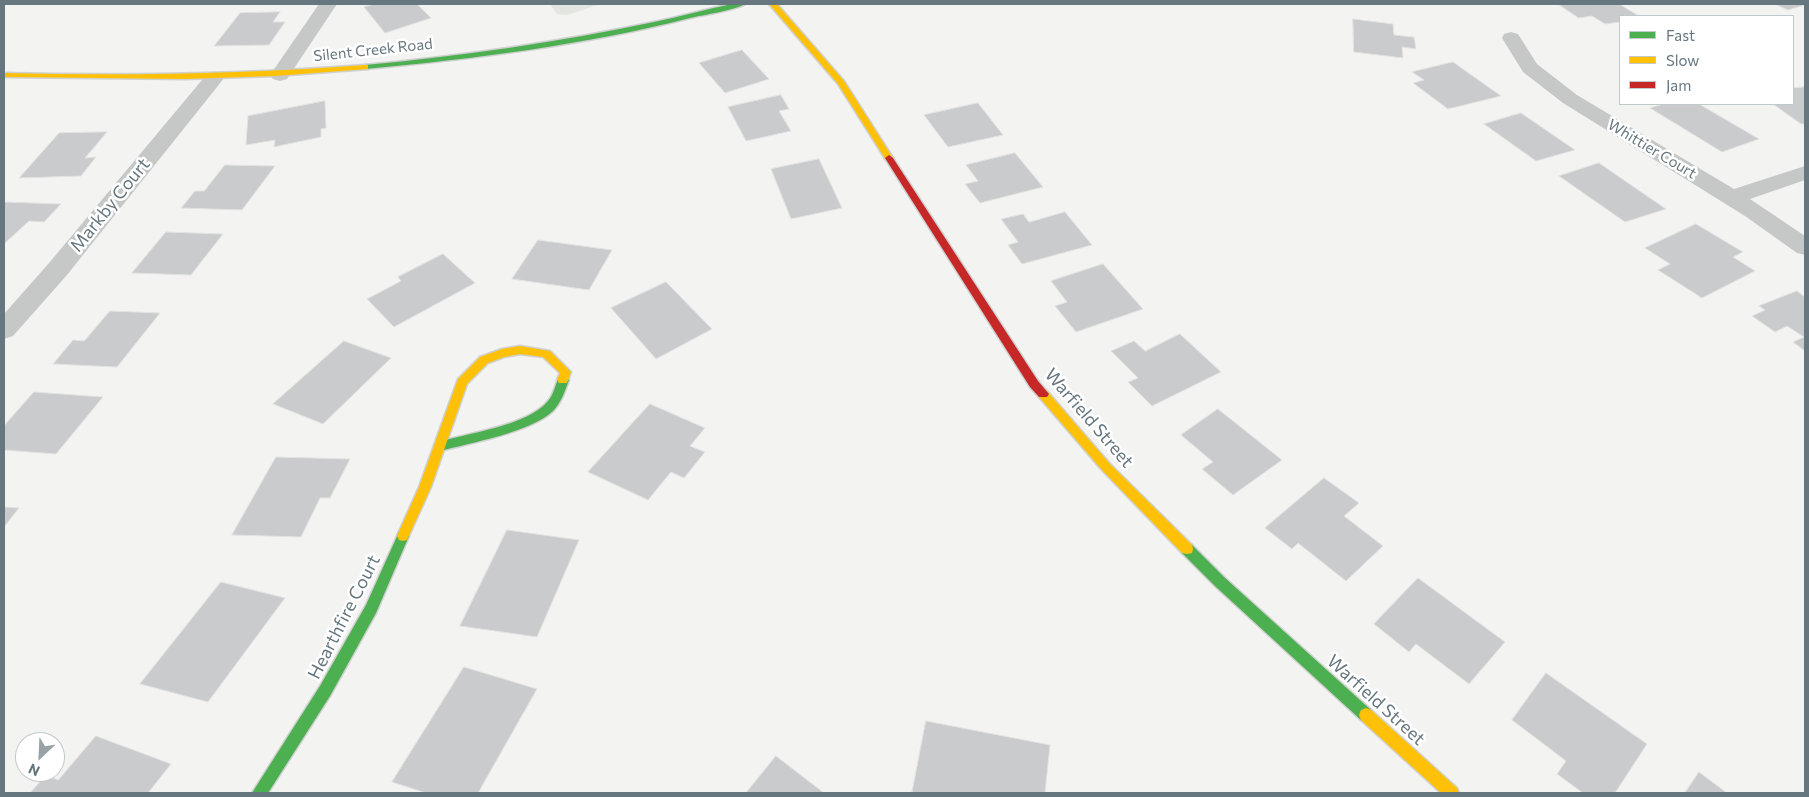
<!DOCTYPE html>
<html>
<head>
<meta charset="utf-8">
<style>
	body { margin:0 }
	#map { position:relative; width:1809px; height:797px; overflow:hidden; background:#f3f3f2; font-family:Commissioner,sans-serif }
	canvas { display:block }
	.frame { position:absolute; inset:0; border:5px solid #67777f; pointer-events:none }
	.legend { position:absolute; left:1619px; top:15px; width:175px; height:90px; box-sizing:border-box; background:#fff; border:1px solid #c2c9cc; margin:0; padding:6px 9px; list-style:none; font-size:15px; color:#67777f }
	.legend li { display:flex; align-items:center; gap:10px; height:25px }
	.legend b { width:25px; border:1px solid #c2c9cc }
	.north { position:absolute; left:15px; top:732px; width:50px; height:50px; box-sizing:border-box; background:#fff; border:1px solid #c2c9cc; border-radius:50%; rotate:205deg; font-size:14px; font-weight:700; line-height:20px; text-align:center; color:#67777f }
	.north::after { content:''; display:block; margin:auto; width:18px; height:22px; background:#98a2a7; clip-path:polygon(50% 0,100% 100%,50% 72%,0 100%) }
</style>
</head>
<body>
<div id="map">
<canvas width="1809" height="797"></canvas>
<div class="frame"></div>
<ul class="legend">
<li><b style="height:6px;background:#4caf50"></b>Fast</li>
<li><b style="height:6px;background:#ffc107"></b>Slow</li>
<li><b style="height:6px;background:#c62828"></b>Jam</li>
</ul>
<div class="north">N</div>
</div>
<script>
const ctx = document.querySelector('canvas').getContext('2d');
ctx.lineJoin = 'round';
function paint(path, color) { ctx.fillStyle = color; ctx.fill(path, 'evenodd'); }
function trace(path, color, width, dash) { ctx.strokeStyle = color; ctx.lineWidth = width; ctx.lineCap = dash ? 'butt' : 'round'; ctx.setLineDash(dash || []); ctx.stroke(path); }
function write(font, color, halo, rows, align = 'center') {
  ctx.font = font + ' Commissioner,sans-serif'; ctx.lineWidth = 5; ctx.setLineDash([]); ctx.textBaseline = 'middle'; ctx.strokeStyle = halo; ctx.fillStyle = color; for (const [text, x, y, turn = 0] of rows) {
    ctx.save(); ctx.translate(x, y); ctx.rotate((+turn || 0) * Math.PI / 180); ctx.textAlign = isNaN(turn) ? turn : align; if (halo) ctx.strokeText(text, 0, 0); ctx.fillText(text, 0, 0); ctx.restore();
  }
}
const green = new Path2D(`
	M550 4H601L567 15 557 14Z`);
const building = new Path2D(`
	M375 4H417L431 18 385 33 364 7Z
	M1558 4H1619L1639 16H1620V22L1605 24 1592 16 1579 18Z
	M1775 4H1805V5L1788 10Z
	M280 12 273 22H285L269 45 214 46 240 13Z
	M1353 19 1393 24 1394 35 1414 37 1416 49 1402 47 1403 58 1354 52Z
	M742 50 769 79 725 93 699 63Z
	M1453 62 1501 96 1448 109 1413 83 1424 80 1412 72Z
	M1805 87V124H1801L1773 104H1793V88Z
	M781 95 789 109 779 111 791 131 746 141 728 107Z
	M325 101 326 128 321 129V137L274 147 275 140 246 145 248 116Z
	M978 103 1003 135 948 147 924 115Z
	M1664 104H1699L1759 139 1722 152 1650 108Z
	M1521 113 1575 150 1536 161 1484 124Z
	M107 132 85 158 96 157 81 176 19 178 59 133Z
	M1015 153 1043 187 980 203 965 184 978 181 966 165Z
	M819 159 842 208 791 219 771 169Z
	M1599 163 1666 209 1625 222 1559 176Z
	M225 165 275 166 242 210 181 208 195 191H204Z
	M4 202 61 204 44 222 29 221 4 244Z
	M1065 212 1092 245 1022 264 1008 245 1018 242 1001 219 1023 214 1029 222Z
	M1696 224 1743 252 1733 257 1755 271 1702 298 1658 270 1670 264 1645 248Z
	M166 232 223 234 191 275 132 273Z
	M538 240 612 250 589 290 512 279Z
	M443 254 475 283 394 327 367 299 401 281 398 277Z
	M1103 264 1143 309 1076 332 1055 306 1067 302 1051 281Z
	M666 282 712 329 656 359 611 308Z
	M1797 291 1805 297V351L1793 342 1804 337 1787 326 1775 332 1752 316 1765 310 1759 306Z
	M110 311 160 313 117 367 53 364 73 340 84 341Z
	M1180 334 1221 372 1152 406 1128 382 1138 378 1111 351 1134 341 1145 351Z
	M344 341 391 358 323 424 273 404Z
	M34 392 103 397 56 454 4 450V426Z
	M650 404 705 428 690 446 705 452 684 478 671 472 648 500 588 472Z
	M1218 409 1282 460 1233 495 1202 469 1213 462 1181 435Z
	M276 457 350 459 330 498H320L301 537 232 535Z
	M1324 478 1359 503 1344 516 1383 546 1346 581 1298 543 1292 549 1265 528Z
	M4 507 19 508 4 527Z
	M507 530 579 540 537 637 460 626Z
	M1418 578 1505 642 1469 684 1416 644 1409 652 1374 624Z
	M221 582 285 598 208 702 140 684Z
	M464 667 537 689 478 793H426L392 782Z
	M1546 673 1647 744 1615 793H1583L1557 774 1566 761 1512 720Z
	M926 721 1050 745 1045 793H912Z
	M96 736 171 764 148 793H30L46 775 58 780Z
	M776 756 824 793H746Z
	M1699 772 1727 793H1685Z`);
const street = new Path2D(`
	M319 4H337L287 79 280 81 273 79 270 75Z
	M1511 32 1518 34 1537 64 1577 95 1734 189 1805 166V180L1750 199 1805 236V255L1797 253 1745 216 1563 103 1523 72 1502 38 1504 34Z
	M214 72 221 74 224 78 221 82 67 275 13 336 4 339V314L49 263 207 74Z`);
const fast = new Path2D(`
	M732 4H745C736 10 703 15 690 18 584 45 474 59 365 69L361 67 365 65C462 56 559 42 654 22 680 17 706 9 732 4Z
	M563 376 569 380C565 391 561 403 553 411 531 432 470 443 440 451L436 449 434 446 436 443C466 433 528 426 548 401 554 394 555 385 559 377Z
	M403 531 407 532 409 536 376 613 330 696 268 793H252L320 686 366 605 399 532Z
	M1187 544 1192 545 1225 578 1371 710 1373 715 1371 720 1366 722 1361 720 1215 586 1182 553 1181 549 1182 545Z`);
const slow = new Path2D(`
	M769 4H777L844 81 893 158 892 160H886L838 84Z
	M365 65H368V69L275 76 185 79 4 77V73C125 76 245 74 365 65Z
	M520 346 550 351 571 372 567 383H559L557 380 560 373 543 357 520 354 504 357 488 363 467 384 431 487 407 540 403 541 399 540 397 536 419 487 458 379 480 357 502 349Z
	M1043 390 1047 391 1110 464 1192 545 1193 549 1192 553 1187 554 1182 553 1102 470 1039 397 1037 394 1039 391Z
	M1366 708 1371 710 1457 788 1459 793H1441L1361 720 1359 715 1361 710Z`);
const jam = new Path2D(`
	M889 155 893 158 1038 381 1049 394 1047 397H1039L1030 387 885 158Z`);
const farStreetnames = [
	["Silent Creek Road",373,50,-6],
	["Whittier Court",1652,149,31]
];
const streetNames = [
	["Markby Court",110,205,-51],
	["Warfield Street",1089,418,49],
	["Hearthfire Court",344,617,-63],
	["Warfield Street",1376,700,42]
];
paint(green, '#e2e5e0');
paint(building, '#cacbcc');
trace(building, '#e2e2e2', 1);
trace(fast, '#cfd0d0', 3);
trace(slow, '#cfd0d0', 3);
trace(jam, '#cfd0d0', 3);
paint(street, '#c6c8c8');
paint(fast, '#4caf50');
paint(slow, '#ffc107');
paint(jam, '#c62828');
write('15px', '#67777f', '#fff', farStreetnames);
write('18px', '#67777f', '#fff', streetNames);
</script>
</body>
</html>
